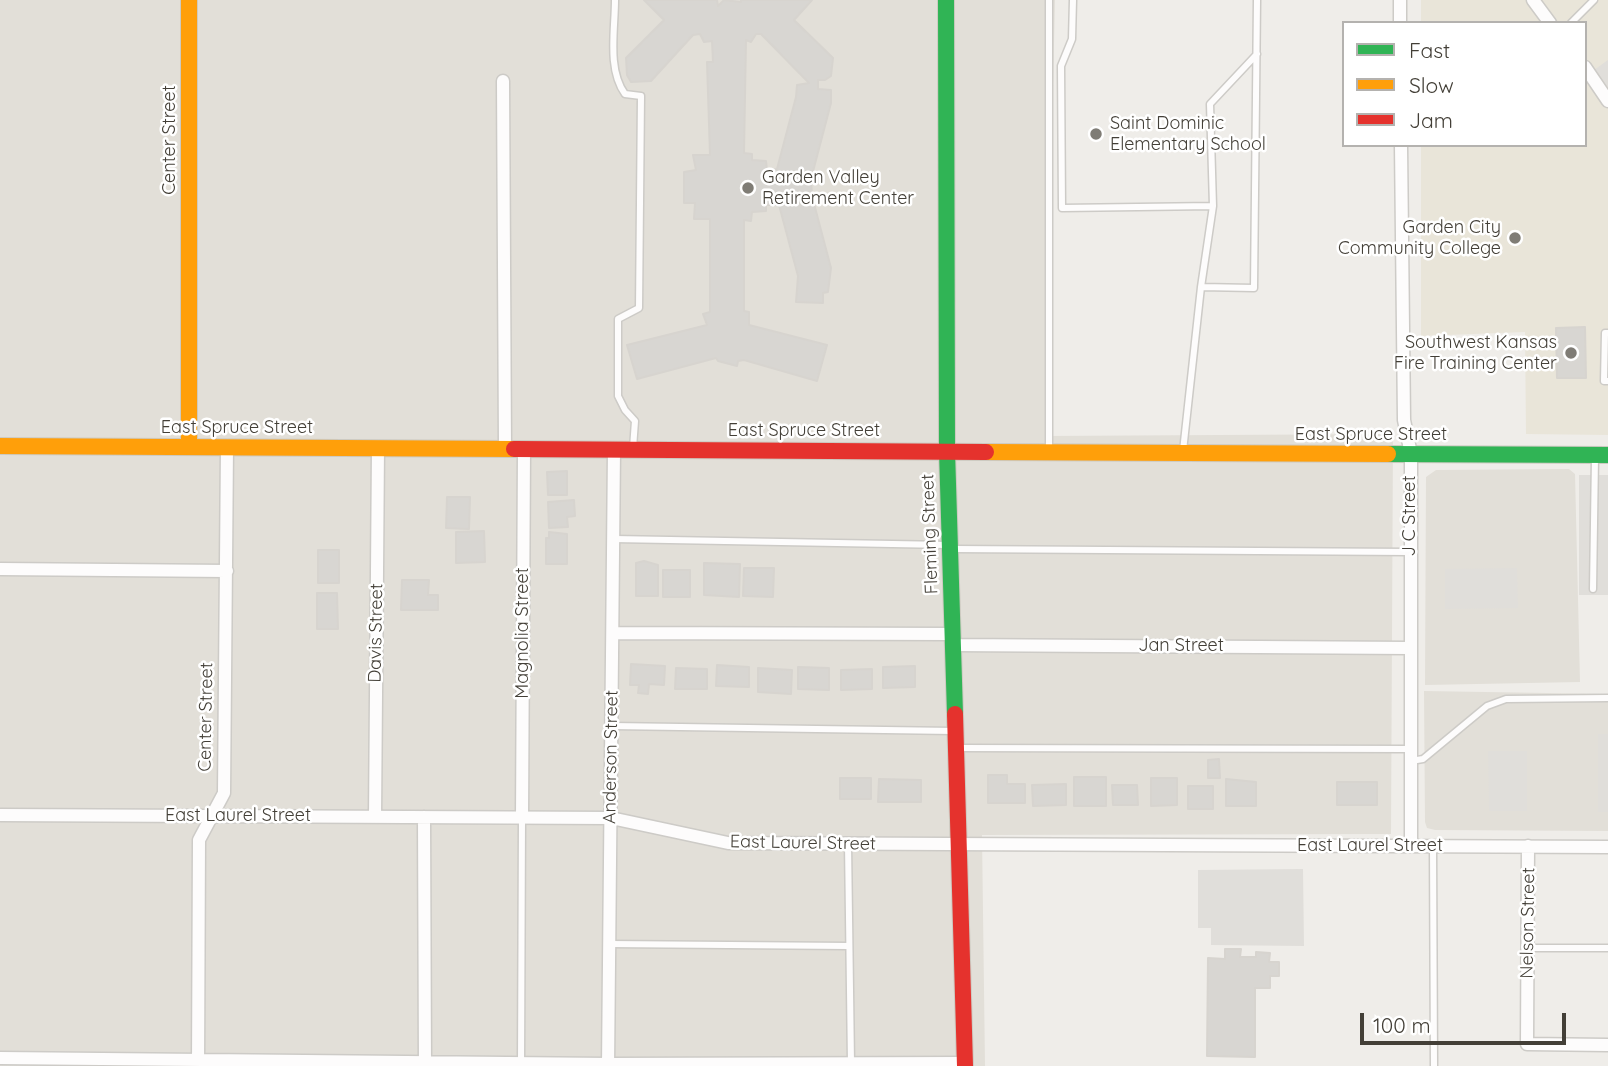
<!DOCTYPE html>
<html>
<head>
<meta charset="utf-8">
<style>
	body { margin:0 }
	#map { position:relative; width:1608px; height:1066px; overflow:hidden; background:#efede9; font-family:Quicksand,sans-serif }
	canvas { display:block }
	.legend { position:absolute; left:1342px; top:21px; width:245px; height:126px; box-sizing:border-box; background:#fff; border:2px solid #b4b2af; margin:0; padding:9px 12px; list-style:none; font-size:21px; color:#433f37 }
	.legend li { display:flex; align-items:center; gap:14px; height:35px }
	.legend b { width:35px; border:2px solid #b4b2af }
	.scale { position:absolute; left:1360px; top:1013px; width:206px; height:32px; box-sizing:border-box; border:4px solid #433f37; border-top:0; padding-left:9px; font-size:21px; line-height:24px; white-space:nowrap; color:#433f37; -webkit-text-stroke:5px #fff; paint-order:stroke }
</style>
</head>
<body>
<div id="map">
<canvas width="1608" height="1066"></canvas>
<ul class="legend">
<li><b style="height:9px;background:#30b455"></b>Fast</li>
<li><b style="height:9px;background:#ff9f0a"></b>Slow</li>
<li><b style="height:9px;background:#e5322d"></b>Jam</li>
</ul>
<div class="scale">100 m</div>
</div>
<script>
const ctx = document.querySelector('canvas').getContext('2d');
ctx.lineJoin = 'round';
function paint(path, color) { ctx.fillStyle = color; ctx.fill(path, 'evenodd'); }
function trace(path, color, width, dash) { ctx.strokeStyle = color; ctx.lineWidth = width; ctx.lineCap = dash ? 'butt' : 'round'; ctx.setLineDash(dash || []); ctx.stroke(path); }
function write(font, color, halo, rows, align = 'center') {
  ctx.font = font + ' Quicksand,sans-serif'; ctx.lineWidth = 5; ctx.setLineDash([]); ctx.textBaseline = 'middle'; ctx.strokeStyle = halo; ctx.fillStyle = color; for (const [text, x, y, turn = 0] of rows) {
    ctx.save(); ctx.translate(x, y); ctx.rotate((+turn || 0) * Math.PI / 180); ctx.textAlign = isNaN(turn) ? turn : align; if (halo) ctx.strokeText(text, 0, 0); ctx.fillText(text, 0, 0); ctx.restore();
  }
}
const residential = new Path2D(`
	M0 0H1055L1045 436 1393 434 1391 834 982 835 985 1066H0Z
	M1569 469 1575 474 1580 682 1425 685 1426 477 1436 470Z
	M1424 691 1608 694V831L1435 830 1427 828 1425 822Z`);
const education = new Path2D(`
	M1421 0H1608V435L1526 434 1525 332 1421 336V145H1585V23H1421Z`);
const parking = new Path2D(`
	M1608 60V101L1590 73Z
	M1579 475H1608V595H1579Z
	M1517 568 1518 608 1445 609V569Z
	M1598 734H1608V812H1598Z
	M1488 751H1527V811H1489Z
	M1303 869 1304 946 1211 945V928H1198V870Z`);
const building = new Path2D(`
	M644 0H717L718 6 724 0 741 2V0H812L794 20 833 58 831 76 825 80H818V89L831 90V103L811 179 812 196 831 268 828 292 823 293V303L796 302 798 276 779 205H766V211L752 212 751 221 744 220V311L749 312V325L827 345 817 381 744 360 738 361 737 366 718 361 716 358 637 379 627 345 707 325 703 314 710 312V219H694L695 203H684V172L696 170 693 155H710L707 62H713L712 41 704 42 700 34 693 35 651 81 631 82 627 75 626 58 664 20ZM756 34H761L809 83 797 85 796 97 777 169 767 170 766 161 752 160V154L744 153 746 40 751 42Z
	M1585 327 1586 378H1557L1556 328Z
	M567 471V495H548L547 472Z
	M447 497H470L469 529 446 528Z
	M574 500 575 516 567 517 568 527 549 528 548 502Z
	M484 531 485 562 456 563V532Z
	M549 532 567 534V564H546V538H549Z
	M318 550H339V583H318Z
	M644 561 658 565V596H636V563Z
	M704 563 740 564 739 597 704 595Z
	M744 568H774L773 597 743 596Z
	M663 570H690V597H663Z
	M402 580H429L428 595H438V610H401Z
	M317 593H337L338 629H317Z
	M631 664 665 666 664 685 649 684 648 694 638 693 639 685H630Z
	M717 665 749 667V687L716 686Z
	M915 666V687L883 688V667Z
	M798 667 829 668V690L798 689Z
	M676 668 707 669V689H675Z
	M758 668 792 670 791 694 758 692Z
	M872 669V689L841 690V670Z
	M1219 759 1220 778H1208V760Z
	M988 775H1007V784H1025V803H988Z
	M1074 777H1106V806H1074Z
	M840 778H871V799H840Z
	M1151 778H1177V805L1151 806Z
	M879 779 921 780V802H878Z
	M1226 779 1256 782V806H1226Z
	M1337 782H1377V805H1337Z
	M1066 784V805L1033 806 1032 785Z
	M1112 785H1137L1138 805H1113Z
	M1188 786H1213V809H1188Z
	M1225 949H1241L1240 957H1256V952L1270 953 1269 962H1279V976H1270V988H1255V1057L1207 1056 1208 958 1225 959Z`);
const lane = new Path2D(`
	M615 0C615 30 607 69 625 94L641 96 639 308 618 319V396L625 410 635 421 633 448
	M1073 0 1072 39 1061 66 1062 208 1213 206
	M1571 23 1594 0
	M1201 287 1254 288 1257 0
	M1608 333H1605L1604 381H1608
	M1049 450V0
	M1183 451 1201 287 1213 206 1210 104 1257 54
	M614 539 948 545
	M954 549 1410 552
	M1593 589 1595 457
	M612 726 953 731
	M957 748 1410 749
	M1411 761 1423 759 1487 706 1506 699 1608 698
	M848 844 851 1063
	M1433 846 1434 1066
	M609 944 849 946
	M1528 948H1608
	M521 1063 522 818`);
const street = new Path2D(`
	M1400 0V23
	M1533 0 1550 23
	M1585 67 1608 101
	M503 81 505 449
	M1401 145 1404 420 1411 454V846
	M0 569 227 571
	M613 633 952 634
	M953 645 1410 648
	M0 815 611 818 728 843 1608 847
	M375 817 378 448
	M424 817 425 1066
	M522 818 524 449
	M1528 846 1527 1044 1608 1045
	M0 1058 608 1064 965 1063
	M198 1066 199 840 224 793 227 447
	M608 1066 614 450`);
const fast = new Path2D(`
	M946 0 947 451 955 714
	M1388 454 1608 455`);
const slow = new Path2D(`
	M189 0V447
	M0 446 514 449
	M986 452 1388 454`);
const jam = new Path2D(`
	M514 449 986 452
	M955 714 965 1066`);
const markers = [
	[1096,134,7,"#7f7c75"],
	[748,188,7,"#7f7c75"],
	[1515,238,7,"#7f7c75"],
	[1571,353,7,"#7f7c75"]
];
const poiNames = [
	["Saint Dominic",1110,124],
	["Elementary School",1110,145],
	["Garden Valley",762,178],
	["Retirement Center",762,199],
	["Garden City",1501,228,"right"],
	["Community College",1501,249,"right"],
	["Southwest Kansas",1557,343,"right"],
	["Fire Training Center",1557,364,"right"]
];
const streetNames = [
	["Center Street",170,140,-90],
	["East Spruce Street",237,428],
	["East Spruce Street",804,431],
	["East Spruce Street",1371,435],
	["J C Street",1410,516,-90],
	["Fleming Street",930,534,-92],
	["Davis Street",376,633,-89],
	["Magnolia Street",523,633,-90],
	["Jan Street",1181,646],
	["Center Street",206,717,-89],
	["Anderson Street",611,757,-89],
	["East Laurel Street",238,816],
	["East Laurel Street",803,843,1],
	["East Laurel Street",1370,846],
	["Nelson Street",1528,923,-89]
];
paint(residential, '#e2dfd8');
paint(education, '#e9e5d9');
paint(parking, '#e0deda');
paint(building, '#d8d6d2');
trace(building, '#d7d4cf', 2);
trace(lane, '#cdcbc7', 9);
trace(street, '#cdcbc7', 15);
trace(fast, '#cdcac1', 18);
trace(slow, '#cdcac1', 18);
trace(jam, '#cdcac1', 18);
trace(lane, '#fdfcfc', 6);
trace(street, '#fdfcfc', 12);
trace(fast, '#30b455', 16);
trace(slow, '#ff9f0a', 16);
trace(jam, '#e5322d', 16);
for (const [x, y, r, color] of markers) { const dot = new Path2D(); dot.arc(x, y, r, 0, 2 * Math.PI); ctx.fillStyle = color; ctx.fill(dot); trace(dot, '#fff', 2.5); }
write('18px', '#433f37', '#fff', poiNames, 'left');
write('18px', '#433f37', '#fff', streetNames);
</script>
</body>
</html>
